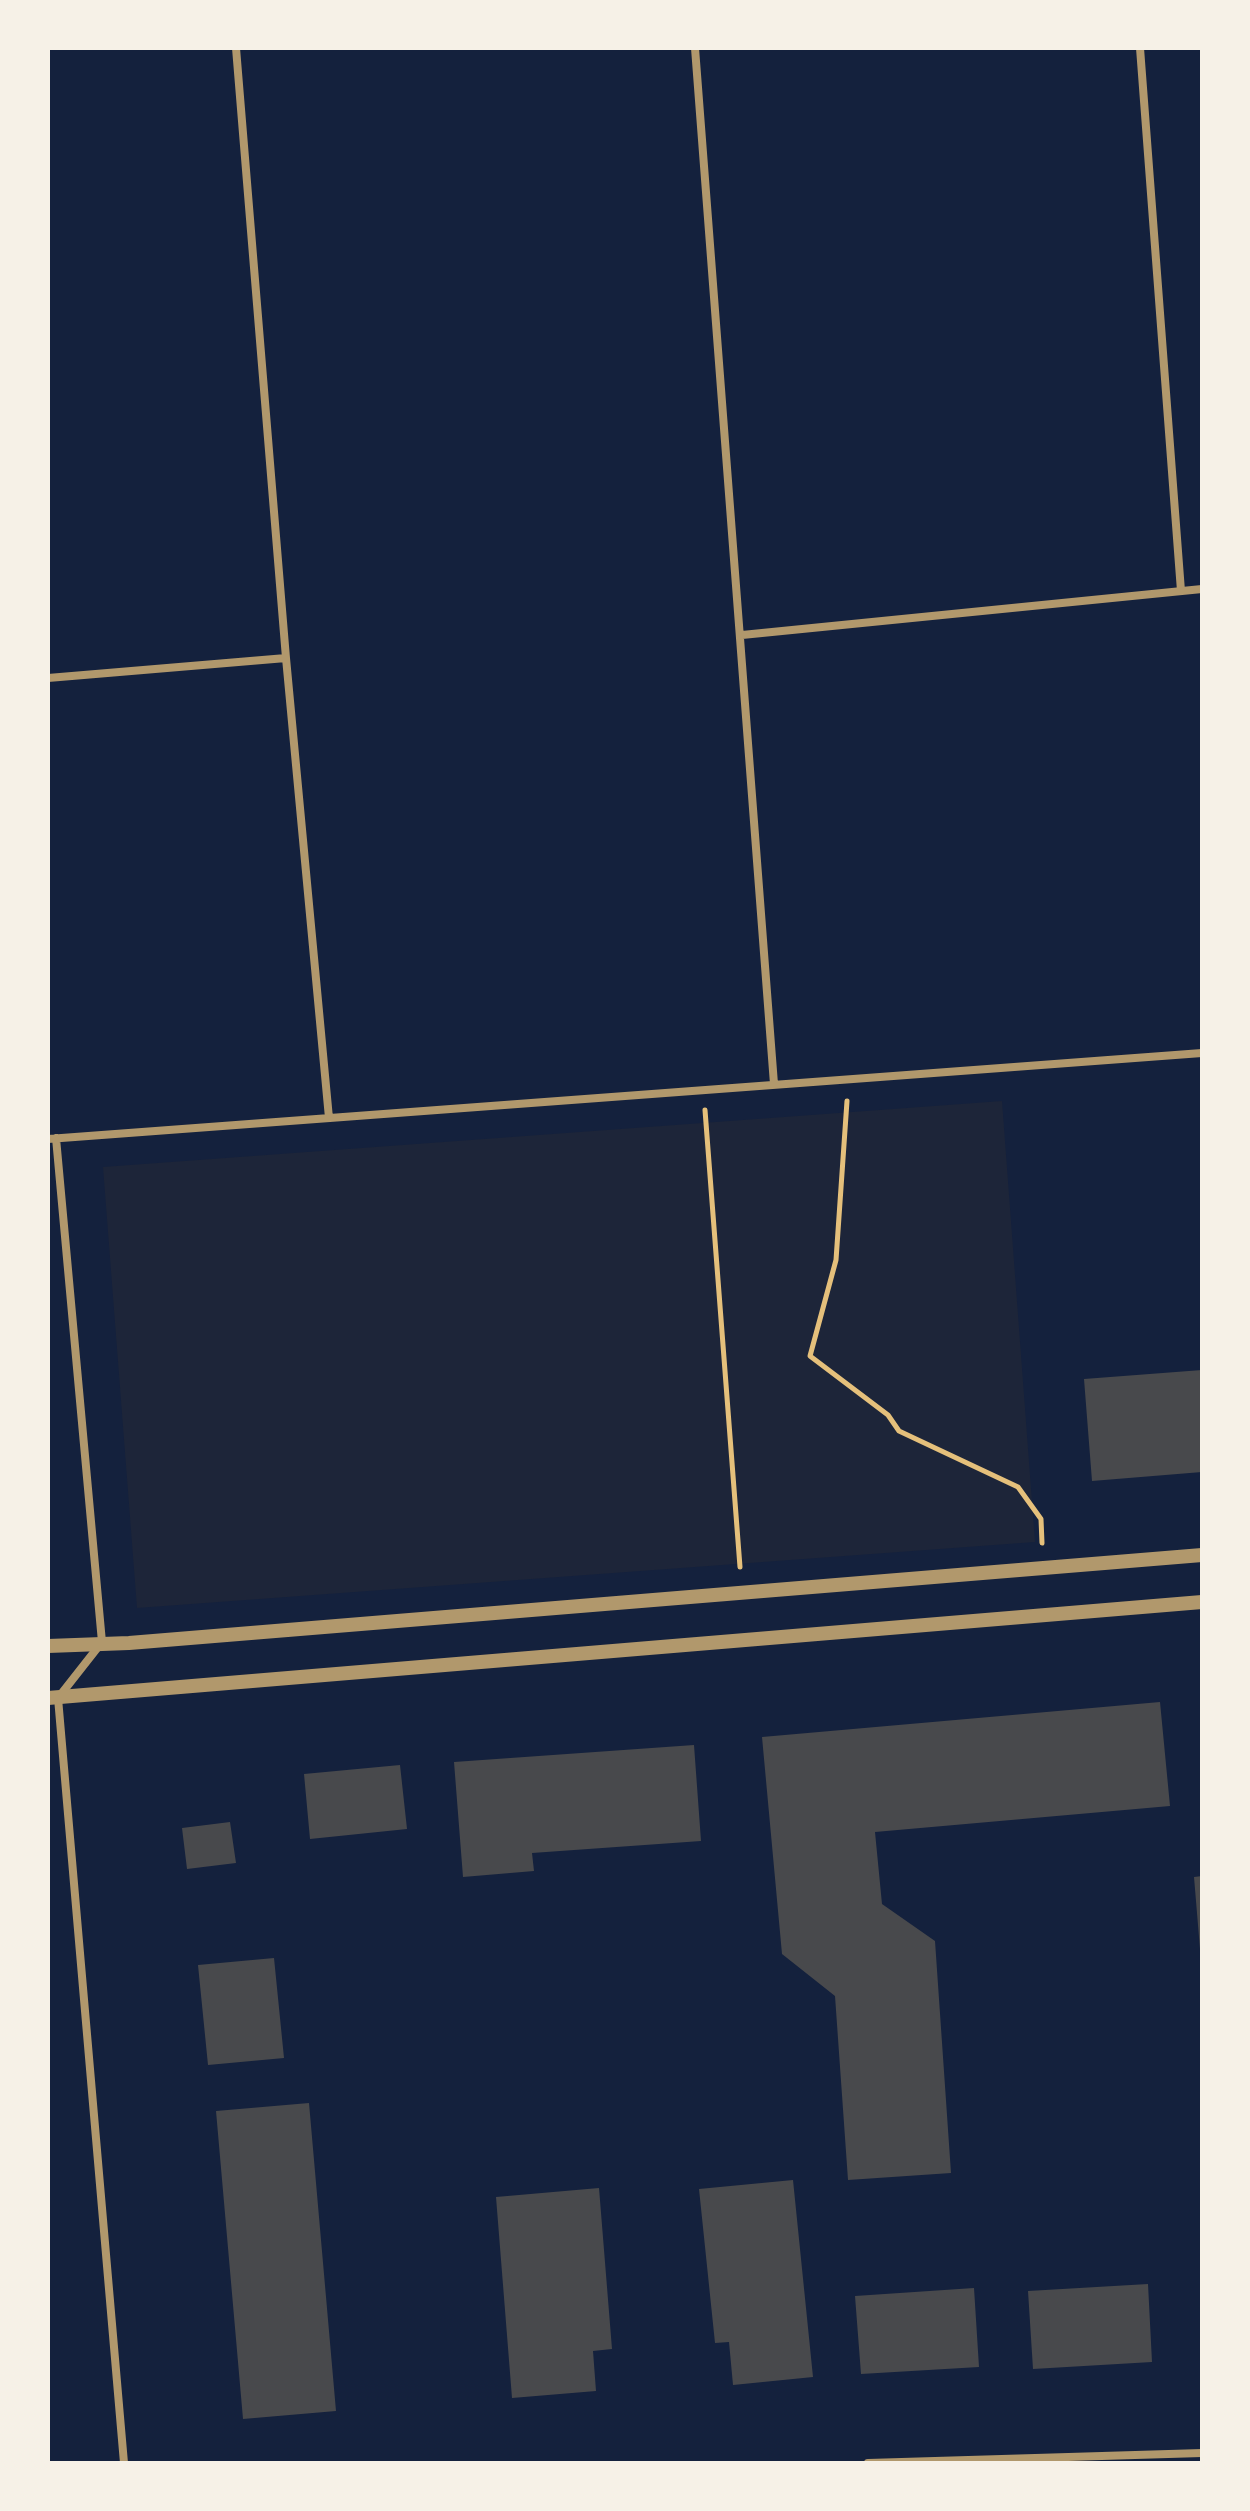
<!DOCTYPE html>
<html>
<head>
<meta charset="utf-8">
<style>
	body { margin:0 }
	#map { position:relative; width:1250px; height:2511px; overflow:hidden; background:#14213d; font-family:"Roboto Condensed",sans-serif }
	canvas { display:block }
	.frame { position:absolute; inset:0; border:50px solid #f6f1e7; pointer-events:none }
</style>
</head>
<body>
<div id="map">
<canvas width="1250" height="2511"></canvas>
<div class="frame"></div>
</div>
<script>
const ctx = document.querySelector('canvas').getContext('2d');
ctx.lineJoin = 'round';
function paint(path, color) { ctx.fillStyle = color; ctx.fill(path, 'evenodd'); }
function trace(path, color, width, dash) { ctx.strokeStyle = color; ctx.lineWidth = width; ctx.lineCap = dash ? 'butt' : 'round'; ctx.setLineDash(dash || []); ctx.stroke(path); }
const green = new Path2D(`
	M1002 1101 1035 1542 137 1608 103 1167Z`);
const building = new Path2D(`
	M1202 1370V1472L1092 1481 1084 1379Z
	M1160 1702 1170 1806 875 1832 882 1904 935 1941 951 2173 848 2180 835 1996 782 1954 762 1737Z
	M694 1745 701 1841 532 1853 534 1871 463 1877 454 1762Z
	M400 1765 407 1829 310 1839 304 1774Z
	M230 1822 236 1863 187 1869 182 1828Z
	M1202 1876V1949H1200L1194 1877Z
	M274 1958 284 2058 208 2065 198 1965Z
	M309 2103 336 2411 243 2419 216 2111Z
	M793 2180 813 2377 733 2385 729 2342 715 2343 699 2189Z
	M599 2188 612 2349 593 2351 596 2391 512 2398 496 2197Z
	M1148 2284 1152 2362 1033 2369 1028 2291Z
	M974 2288 979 2367 861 2374 855 2296Z`);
const path = new Path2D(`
	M847 1101 836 1260 810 1356 888 1415 899 1431 1018 1487 1041 1519 1042 1543
	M705 1110 740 1567`);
const minor = new Path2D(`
	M236 48 286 658 329 1118
	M695 48 774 1084
	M1140 48 1181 591
	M742 635 1202 589
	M48 678 286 658
	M56 1138 102 1642 58 1698 124 2463
	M48 1139 1202 1053
	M868 2463 1202 2453`);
const tertiary = new Path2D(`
	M48 1646 129 1643 1202 1555
	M48 1698 1202 1602`);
paint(green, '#1d2539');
paint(building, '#48494c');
trace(path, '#e5c07b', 5);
trace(minor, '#b1986c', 8);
trace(tertiary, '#b1986c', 14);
</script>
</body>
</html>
